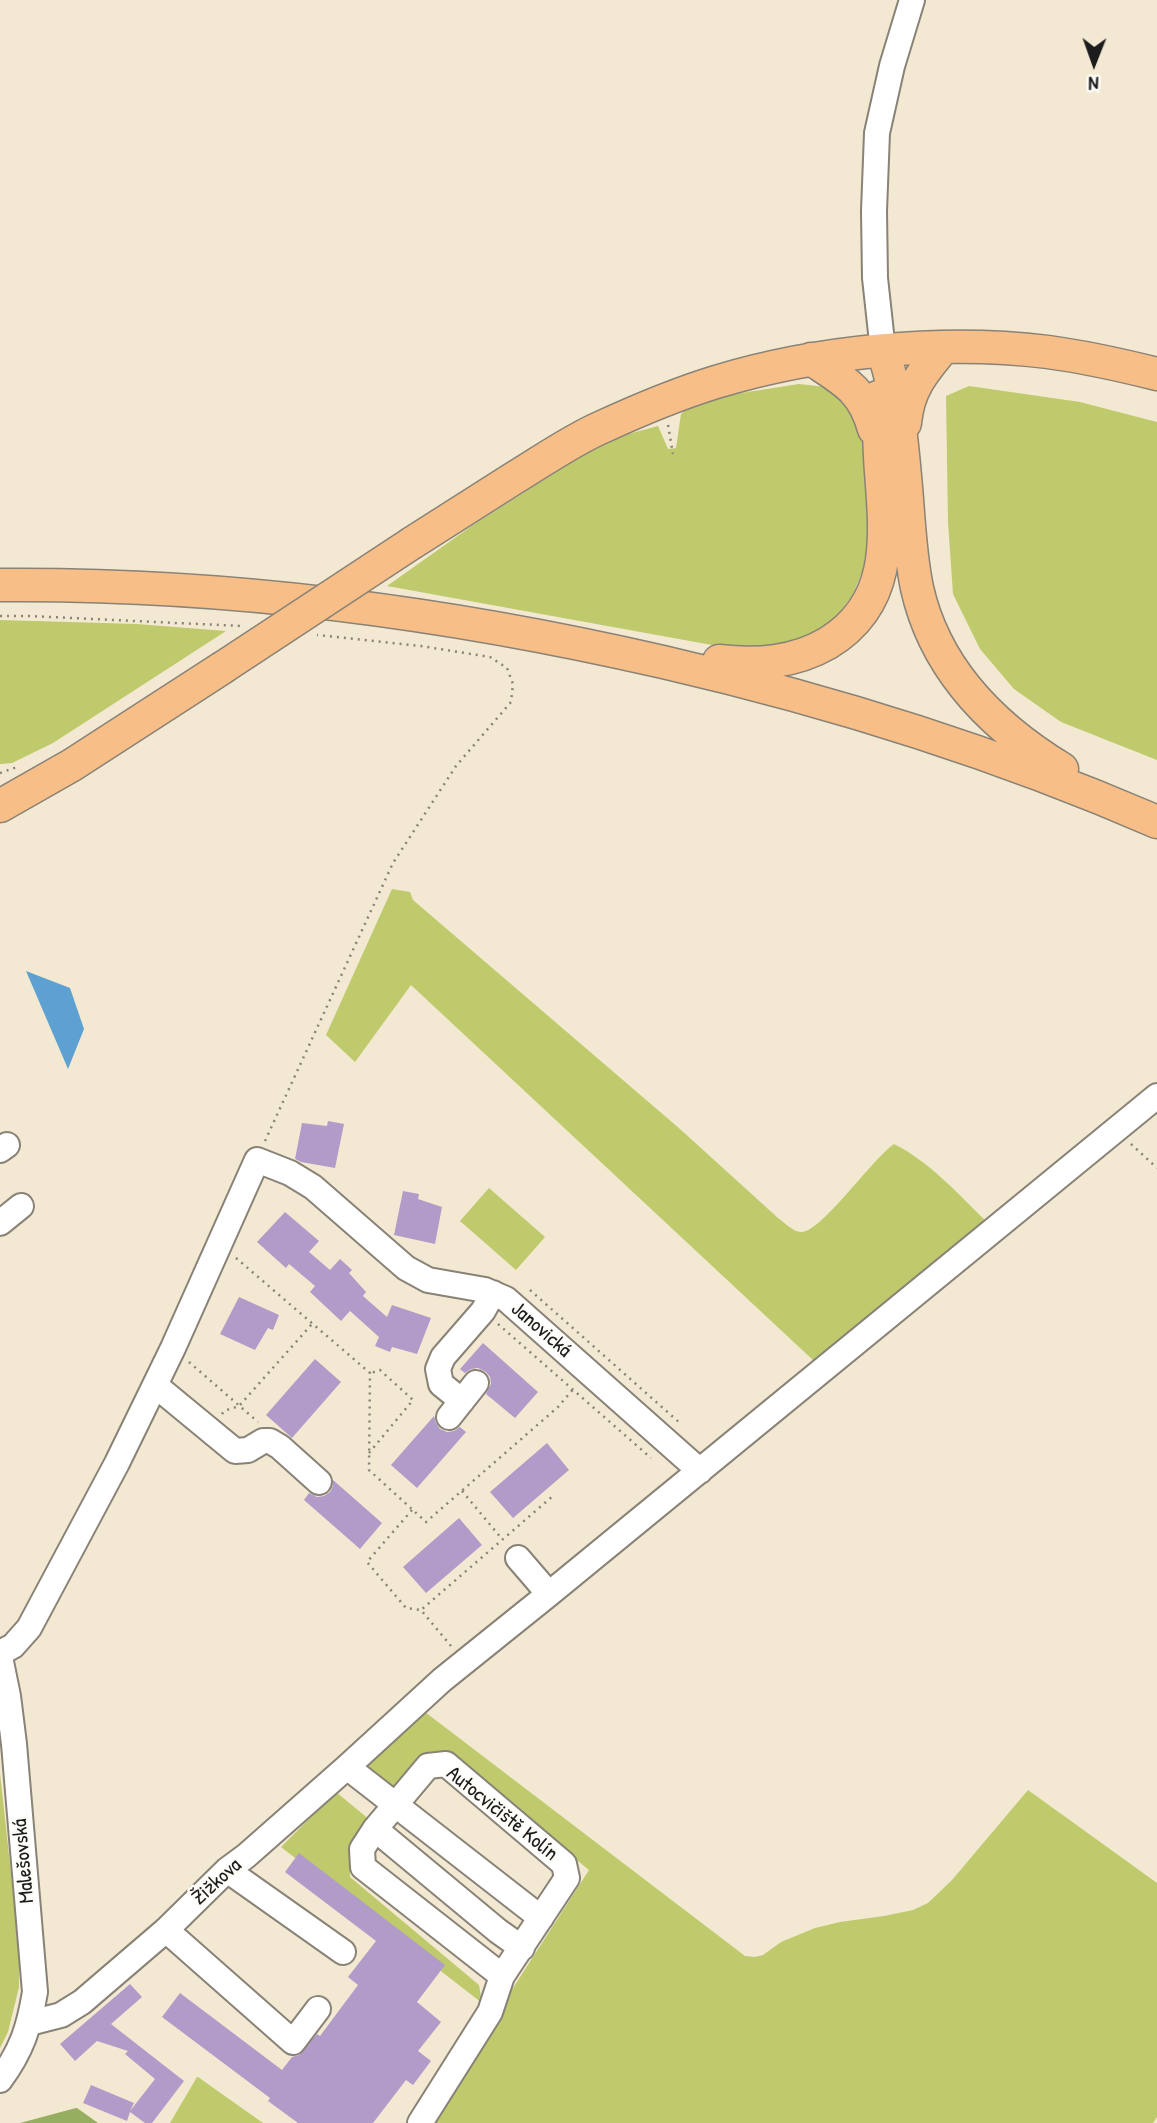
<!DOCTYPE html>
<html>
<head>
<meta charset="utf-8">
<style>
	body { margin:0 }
	#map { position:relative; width:1157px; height:2123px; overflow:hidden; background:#f3e9d2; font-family:"Patrick Hand",sans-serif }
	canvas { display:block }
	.north { position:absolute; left:1059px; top:28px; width:70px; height:70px; -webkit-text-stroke:5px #fdfcf7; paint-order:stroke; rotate:181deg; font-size:19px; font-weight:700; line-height:28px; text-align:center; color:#1c1c1c }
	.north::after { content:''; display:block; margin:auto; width:24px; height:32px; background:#1c1c1c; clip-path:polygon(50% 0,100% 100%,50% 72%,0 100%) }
</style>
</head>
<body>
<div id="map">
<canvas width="1157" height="2123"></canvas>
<div class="north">N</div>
</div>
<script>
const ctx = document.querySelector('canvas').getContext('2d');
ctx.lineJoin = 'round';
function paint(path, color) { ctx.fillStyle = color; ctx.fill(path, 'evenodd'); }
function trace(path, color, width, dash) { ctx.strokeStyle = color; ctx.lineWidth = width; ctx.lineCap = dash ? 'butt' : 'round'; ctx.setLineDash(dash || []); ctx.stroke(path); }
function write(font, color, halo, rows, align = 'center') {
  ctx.font = font + ' "Patrick Hand",sans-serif'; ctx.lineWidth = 5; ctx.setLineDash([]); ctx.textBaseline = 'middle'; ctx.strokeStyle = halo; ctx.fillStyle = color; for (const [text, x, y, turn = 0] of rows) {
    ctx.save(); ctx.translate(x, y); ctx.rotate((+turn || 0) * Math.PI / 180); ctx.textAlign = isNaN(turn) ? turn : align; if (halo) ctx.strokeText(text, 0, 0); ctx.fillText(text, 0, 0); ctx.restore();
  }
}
const green = new Path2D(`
	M799 384 826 387 845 399 860 417 869 528 863 570 852 596 833 621 804 643 734 649 387 586 473 525 606 440 658 426 668 449 676 448 681 414 696 400Z
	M969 386 1080 402 1157 422V760L1061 722 1014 689 980 649 953 594 948 522 946 396Z
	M0 620 137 624 226 631 53 743 12 763 0 764Z
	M392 889 410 892 413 900 680 1129 778 1218C784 1222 794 1233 802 1232 822 1231 873 1158 894 1144 930 1162 957 1193 985 1220L814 1361 411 985 355 1062 326 1035Z
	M489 1188 545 1237 516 1270 460 1221Z
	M425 1712 745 1956 755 1957 763 1955 781 1942 815 1928 840 1922 884 1916 913 1910 928 1903 952 1880 1028 1790 1157 1883V2117L1153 2123H426L589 1870 457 1762 399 1787 373 1782 360 1770Z
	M0 1773 19 1946V1987L8 2032 0 2048Z
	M336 1792 376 1825 350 1856V1877L479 1985 482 2003 281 1847Z
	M197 2077H198L263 2123H170Z`);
const forest = new Path2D(`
	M77 2108 98 2123H20L76 2108Z`);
const water = new Path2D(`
	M26 971 70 988 84 1029 68 1069Z`);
const building = new Path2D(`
	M328 1121 344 1124 335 1168 301 1162 295 1159 302 1123 327 1126Z
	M403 1191 419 1194 418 1199 442 1207 435 1244 394 1235Z
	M285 1212 319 1241 309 1252 330 1270 340 1259 352 1270 349 1273 366 1292 363 1296 387 1317 392 1305 431 1318 417 1354 392 1347 390 1352 375 1346 379 1337 350 1311 341 1321 310 1292 315 1286 289 1264 286 1268 257 1242Z
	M239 1297 279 1315 273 1330 268 1328 255 1350 220 1334Z
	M483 1343 538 1392 515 1418 486 1394 491 1384 490 1377 486 1372 478 1368 471 1369 465 1373 460 1369Z
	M315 1359 341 1382 292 1438 266 1415Z
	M434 1416 436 1423 440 1429 447 1432 454 1431 460 1427 466 1432 417 1488 391 1465Z
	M547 1443 569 1470 513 1518 490 1492Z
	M333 1480 382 1523 360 1549 304 1500 309 1493 317 1497 324 1496 330 1492 333 1486Z
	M459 1518 482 1545 426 1593 403 1567Z
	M299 1853 445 1965 417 2002 441 2022 418 2051 431 2061 413 2085 406 2080 373 2123H298L268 2101 270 2098 162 2017 180 1993 282 2070 292 2057 299 2055 317 2034 320 2036 358 1985 348 1977 376 1941 285 1872Z
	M130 1984 142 1997 111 2024 184 2081 152 2123H145L130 2112 127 2121 83 2103 91 2085 134 2103 130 2111 155 2079 125 2054 128 2051 97 2041 75 2061 60 2044Z`);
const path = new Path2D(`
	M668 425 673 454
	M0 616H29L241 626
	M0 773 17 767
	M265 1141 393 863 456 766 511 702 513 684 507 668 490 657 421 646 317 635
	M1131 1144 1157 1168
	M236 1258 370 1373 369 1470 426 1522 558 1407 575 1387
	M530 1290 681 1424
	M498 1324 651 1458
	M189 1362 258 1422
	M222 1414 224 1411 239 1406 312 1324
	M369 1453 413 1400 380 1370 371 1373
	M462 1491 502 1539
	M412 1510 367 1562 406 1608 421 1610
	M451 1646 421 1610 554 1495`);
const minor = new Path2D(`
	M883 351 875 278 874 211 877 133 892 66 912 0
	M0 1150 7 1145
	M0 1223 21 1206
	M155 1387 161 1390 235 1451 248 1450 263 1441H270L280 1447 319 1482
	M462 1401 441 1384 438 1369 443 1357 483 1311 493 1293
	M449 1417 476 1383
	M518 1558 549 1594
	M0 1653 13 1646 29 1628 117 1463 173 1348 257 1160 290 1173 313 1187 406 1268 428 1280 485 1290 506 1299 700 1471
	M0 1657 8 1696 14 1744 35 1992C29 2028 22 2050 0 2080
	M446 1764 564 1864 567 1878 502 1976 363 1867 362 1849 375 1829 428 1766Z
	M347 1767 541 1918
	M375 1829 498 1931 522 1948
	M227 1870 343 1952
	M166 1930 293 2042 318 2009
	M30 2023 61 2015 82 2002 166 1930 227 1870 246 1856 347 1767 442 1680 549 1594 1157 1096
	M420 2123 490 2012 502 1976`);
const major = new Path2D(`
	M883 351C898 395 902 441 906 487 909 521 910 555 917 588 935 669 993 727 1062 769
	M811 359C844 381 863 389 874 429
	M905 423C908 390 922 373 943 348
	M412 543C445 522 478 501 511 480 541 462 570 441 602 427 639 410 677 394 716 382 818 351 942 339 1048 352 1085 357 1121 365 1157 374
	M0 585C223 583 446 612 663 662 832 701 998 753 1157 822
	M719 661C757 665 794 663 828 643 893 603 886 538 881 472 879 447 879 422 878 397
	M0 806 72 765 222 668`);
const majorBridge = new Path2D(`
	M222 668 412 543`);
const streetNames = [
	["Janovická",541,1330,41],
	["Autocvičiště Kolín",502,1814,39],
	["Malešovská",24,1861,-95],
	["Žižkova",217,1882,-42]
];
paint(green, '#beca6c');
paint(forest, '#96ae60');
paint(water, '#5ca1d1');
paint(building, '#b19bc9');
trace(minor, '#888277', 28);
trace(major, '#888277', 35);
trace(path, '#888277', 2.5, [2, 5]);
trace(minor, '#fff', 24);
trace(major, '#f7be87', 32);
trace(majorBridge, '#888277', 35, []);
trace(majorBridge, '#f7be87', 32);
write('21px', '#1c1c1c', '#fdfcf7', streetNames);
</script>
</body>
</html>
